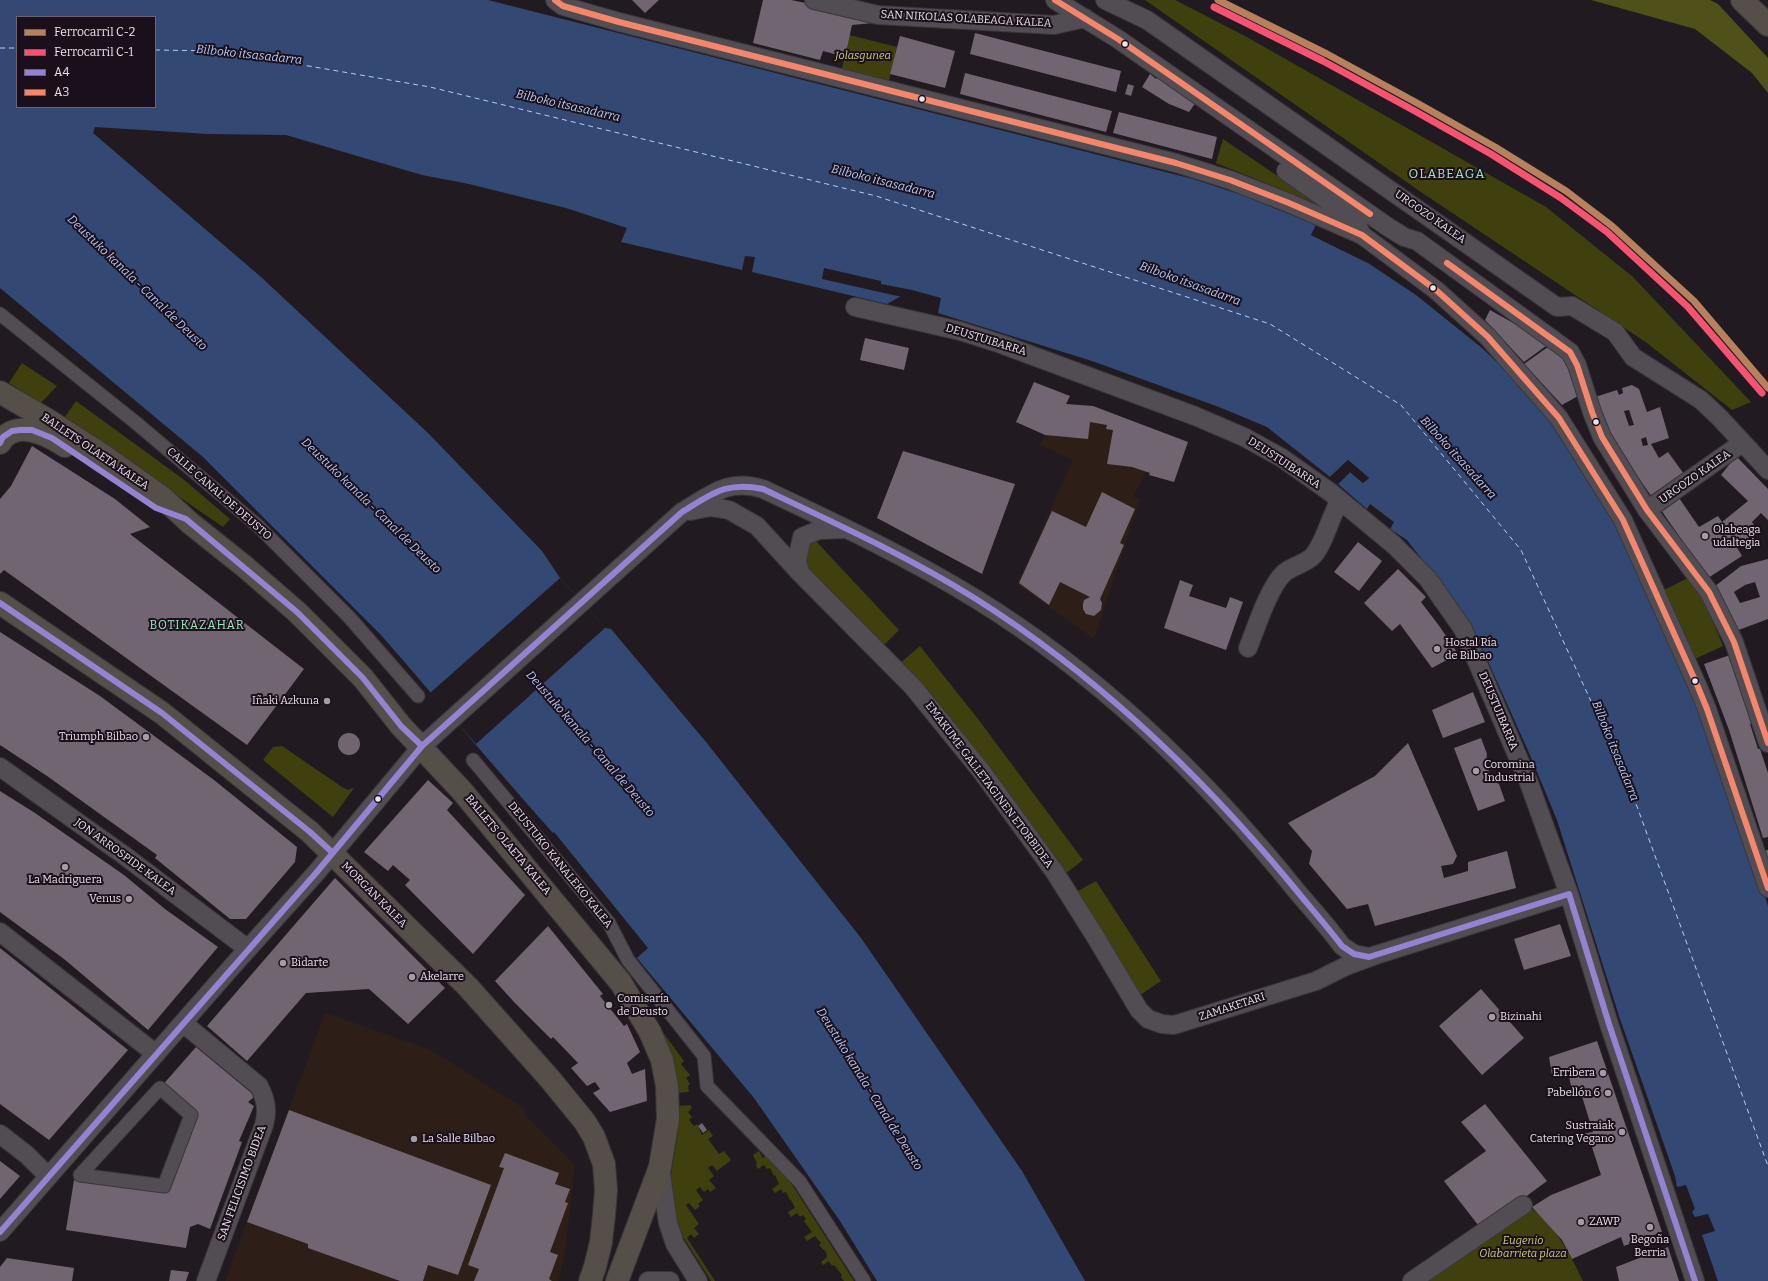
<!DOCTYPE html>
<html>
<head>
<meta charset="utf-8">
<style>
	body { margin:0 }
	#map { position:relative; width:1768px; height:1281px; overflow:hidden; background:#211b21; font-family:Bitter,serif }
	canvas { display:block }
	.legend { position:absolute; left:16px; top:16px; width:140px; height:92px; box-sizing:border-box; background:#1a0f1b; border:1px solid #6d646e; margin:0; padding:5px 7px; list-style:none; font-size:12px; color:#eae3eb }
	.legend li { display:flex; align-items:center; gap:8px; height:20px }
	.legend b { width:20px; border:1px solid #6d646e }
</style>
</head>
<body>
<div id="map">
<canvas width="1768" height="1281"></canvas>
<ul class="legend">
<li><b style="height:5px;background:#b6815c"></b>Ferrocarril C-2</li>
<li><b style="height:5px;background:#f65372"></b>Ferrocarril C-1</li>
<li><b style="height:5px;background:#9482d2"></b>A4</li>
<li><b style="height:5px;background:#f4866c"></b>A3</li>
</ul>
</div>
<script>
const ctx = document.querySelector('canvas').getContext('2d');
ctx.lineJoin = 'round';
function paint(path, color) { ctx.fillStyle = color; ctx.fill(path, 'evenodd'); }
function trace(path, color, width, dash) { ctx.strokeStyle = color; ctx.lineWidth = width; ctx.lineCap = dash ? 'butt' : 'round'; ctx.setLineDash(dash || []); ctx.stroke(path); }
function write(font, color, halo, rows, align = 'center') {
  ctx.font = font + ' Bitter,serif'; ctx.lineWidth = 4; ctx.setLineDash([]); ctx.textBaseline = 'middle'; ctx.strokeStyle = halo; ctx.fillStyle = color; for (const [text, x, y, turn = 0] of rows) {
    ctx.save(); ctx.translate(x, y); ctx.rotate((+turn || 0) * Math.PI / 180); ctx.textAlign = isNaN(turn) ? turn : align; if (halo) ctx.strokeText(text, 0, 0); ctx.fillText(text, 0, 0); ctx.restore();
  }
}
const education = new Path2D(`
	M1092 405 1117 415 1113 430 1132 467 1146 472 1133 497 1140 499 1094 639 1017 584 1073 460 1040 445 1045 435 1087 439Z
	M325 1013 429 1049 525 1109 524 1114 575 1165 565 1252 558 1281H225Z`);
const green = new Path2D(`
	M1145 0H1175L1245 36 1546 207 1633 277 1751 402 1732 410 1647 343 1418 190Z
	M849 35 897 47 889 81 842 69Z
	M1223 139 1322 206 1216 163Z
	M22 363 57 386 41 403 9 383Z
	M76 401 183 479 230 519 223 527 69 421 65 417Z
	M813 538 899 630 884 645 808 568 801 557Z
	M1688 578 1700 590 1723 646 1695 659 1664 590Z
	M920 646 978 719 1083 860 1065 874 899 664Z
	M282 746 342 787 348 790 354 788 333 817 263 760 273 747Z
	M1096 881 1161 981 1140 995 1078 891Z
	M659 1027 684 1061 681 1064 690 1075 686 1078 690 1084 688 1086 689 1092 678 1093 676 1079Z
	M690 1105 692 1108 688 1112 692 1117 689 1120 694 1126 697 1124 702 1135 709 1130 713 1136 708 1139 719 1154 724 1151 731 1160 717 1171 712 1165 708 1168 714 1176 709 1180 716 1188 710 1192 708 1189 704 1192 700 1187 696 1190 703 1200 698 1204 700 1206 695 1210 689 1203 686 1205 699 1224 694 1228 699 1234 694 1238 691 1234 687 1238 715 1281H711L682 1235 674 1210 670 1180 677 1139 678 1106Z
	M759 1151 763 1158 766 1156 771 1162 773 1161 780 1166 854 1281H844L841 1277 842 1275 834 1265 832 1266 829 1261 823 1265 821 1262 827 1257 826 1252 819 1245 821 1243 815 1236 807 1241 804 1237 812 1232 804 1221 806 1219 803 1215 800 1217 797 1213 791 1217 788 1212 795 1208 791 1200H790L786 1192 783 1193 781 1189 775 1193 772 1189 779 1184 775 1175 774 1176 770 1168 767 1169 764 1165 758 1169 756 1165 757 1163 753 1155Z
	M1523 1205C1549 1212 1572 1258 1583 1281H1412Z`);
const forest = new Path2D(`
	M1591 0H1710L1718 4 1768 58V93L1752 73 1695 29Z`);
const water = new Path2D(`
	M0 0H488L1193 179 1242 195 1316 225 1311 235 1368 263 1416 295 1482 348 1500 365 1548 419 1618 524 1705 719 1768 906V1281H1718L1702 1235 1715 1231 1708 1214 1695 1217 1692 1212 1695 1209 1686 1185 1677 1187 1675 1176 1619 1016 1557 820 1530 755 1483 650 1454 601 1407 540 1390 529 1394 522 1370 504 1367 509 1338 484 1350 472 1363 483 1369 478 1348 460 1330 477 1267 427 1219 407 1092 361 938 313 941 298 912 290 887 304 752 272 755 257 745 256 742 270 621 242 627 228 566 208 469 184 422 175 286 135 208 134 95 127 93 133 261 277 429 434 542 551 560 578 605 628 611 629 706 742 861 938 1022 1171 1085 1281H877L840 1221 754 1098 637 958 648 948 554 832 553 833C494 767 438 700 380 634L203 457 0 288ZM17 17H155V107H17Z`);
const pier = new Path2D(`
	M1316 225 1318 226 1314 234 1368 260 1366 262 1311 235Z
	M824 268 881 281V284L912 290 902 297 822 279Z
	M1348 460 1369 478 1363 483 1350 472 1338 484 1337 483 1350 470 1363 481 1366 478 1348 463 1332 479 1330 477Z
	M560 578 605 628 476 744 430 693Z`);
const ferry = new Path2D(`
	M0 48H17
	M155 50 222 51 430 87 876 196 1270 324 1401 405 1521 550 1627 779 1768 1166`);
const building = new Path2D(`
	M632 0H659L645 13Z
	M763 0H791L875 17 873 23 852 25 845 57 823 51 820 60 753 43Z
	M975 33 1121 71 1116 92 970 54Z
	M900 36 955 51 945 88 890 74Z
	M965 73 1112 111 1106 132 960 94Z
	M1150 74 1156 79 1159 75 1196 102 1189 112 1169 104 1142 87Z
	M1128 84 1134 86 1131 96 1125 94Z
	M1119 112 1217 137 1212 159 1113 133Z
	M1490 310 1524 329 1546 346 1524 362 1485 320Z
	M865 338 909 348 904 370 860 360Z
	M1552 344 1569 361 1578 396 1562 405 1524 364Z
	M1034 382 1070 396 1066 404 1093 406 1188 442 1174 482 1149 475 1150 473 1132 467 1107 464 1113 430 1106 429 1107 425 1090 422 1088 439 1045 435 1016 422Z
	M1632 385 1639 389 1647 412 1660 407 1669 438 1651 444 1659 458 1668 452 1684 474 1652 497 1621 453 1605 426 1595 397 1617 390 1619 395 1623 393 1622 388ZM1629 410 1634 425 1629 426 1624 411ZM1646 437 1648 445 1643 446 1641 439Z
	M32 446 115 499 150 527 130 534 304 669 247 745 4 570 0 574V499L11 486Z
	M903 451 1015 484 982 574 877 518Z
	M1736 456 1768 489V520L1761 513 1752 522 1758 532 1736 546 1742 556 1708 578 1659 507 1677 495 1699 527 1718 516 1722 522 1748 501 1721 475Z
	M1102 492 1135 509 1120 543 1124 545 1100 599 1102 603 1101 610 1094 616 1086 614 1083 609V604L1084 600 1090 597 1060 582 1049 605 1019 583 1052 511 1086 527Z
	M1358 542 1382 561 1359 591 1334 572Z
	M1768 559V619L1736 631 1710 590 1741 566ZM1755 582 1760 597 1740 603 1734 592 1745 585Z
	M1398 569 1426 597 1421 602 1440 627 1458 654 1432 668 1400 624 1392 631 1364 603Z
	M1180 580 1193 585 1189 596 1226 608 1230 597 1243 602 1226 650 1164 628Z
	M0 632 100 696 214 780 297 847 295 862 246 919H230L155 858 157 855 47 776 0 745Z
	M1733 654 1753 723 1750 724 1758 749H1760L1768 773V837L1763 838 1729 730 1704 664Z
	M1473 692 1485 722 1443 738 1432 710Z
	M338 744a11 11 0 1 1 22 0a11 11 0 1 1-22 0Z
	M1481 738 1487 754 1486 763 1492 780 1499 784 1505 801 1478 811 1454 748Z
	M1408 743 1457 856 1453 864 1441 866 1444 878 1468 871V862L1507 851 1516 888 1375 926 1368 904 1347 909 1309 864 1312 851 1288 823 1375 776Z
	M428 780 453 803 447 810 525 895 473 954 405 885 410 880 393 865 388 871 364 852Z
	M0 791 35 813 124 875 165 909 218 947 148 1030 64 959 0 912Z
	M1768 850V866L1763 851Z
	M335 878 445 988 408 1024 369 989 306 993 247 1061 207 1026Z
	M1560 924 1571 956 1524 970 1514 939Z
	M548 926 603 994 600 996 624 1026 627 1024 640 1052 627 1063 632 1074 645 1069 647 1101 610 1112 593 1093 600 1089 595 1082 587 1086 571 1068 578 1063 553 1037 551 1039 514 1002 495 981Z
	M0 948 128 1050 49 1140 0 1104Z
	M1481 989 1524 1038 1482 1075 1439 1026Z
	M1597 1041 1662 1232 1624 1246 1621 1237 1572 1259 1562 1240 1532 1207 1551 1195 1601 1175 1591 1144 1587 1145 1582 1134 1593 1132 1580 1090 1572 1091 1569 1076 1560 1078V1074L1552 1075 1549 1057Z
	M196 1047 255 1096 248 1102 254 1106 239 1141 242 1142 210 1229 198 1224 190 1227 186 1248 66 1230 74 1180 164 1186 191 1115 160 1088Z
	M1485 1104 1547 1181 1524 1198 1478 1225 1444 1181 1486 1151 1461 1122Z
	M289 1110 491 1185 458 1275 428 1265 423 1281H400L308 1248V1244L247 1222Z
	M702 1123 707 1130 703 1133 698 1126Z
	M505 1153 559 1173 555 1184 570 1189 565 1202 568 1203 550 1252 558 1255 549 1279 552 1281H474L479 1269 468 1265 504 1168 499 1167Z
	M0 1161 20 1176 0 1199Z
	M1668 1247 1679 1281H1619L1616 1267Z
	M7 1258 74 1268 72 1281H0V1267Z
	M171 1270 189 1272 186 1281H169Z`);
const pedestrian = new Path2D(`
	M0 314 135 422 257 525 349 617 418 696
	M473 760 609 923 628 960 704 1056 707 1086 800 1182 864 1281
	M160 1088 191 1115 164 1186 80 1175Z`);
const minor = new Path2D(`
	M555 0 563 6 619 22 1176 163 1230 180 1289 203 1362 235 1436 290 1488 337 1559 418 1623 520 1698 687 1707 709 1768 888
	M814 0 878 15 1054 25 1085 18
	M1055 0 1118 39 1388 227 1404 237 1417 241 1570 352 1577 365 1592 412 1602 437 1647 510 1709 592 1734 642 1768 743
	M1105 0 1147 20 1557 307 1572 306 1615 332 1633 357 1701 400 1720 418 1768 470
	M1286 171 1354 219 1362 235
	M855 307 960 331 1001 344 1195 416 1244 437 1282 458 1330 492 1394 545 1428 579 1463 629 1529 783 1569 894 1609 1024 1695 1281
	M1647 510 1742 443
	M690 511 711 507 729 510 757 526 800 573 913 687 982 772 1054 871 1095 936 1139 1010 1148 1019 1162 1024 1174 1025 1316 981 1346 966 1376 955 1569 894
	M800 573 797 560 802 537 819 530 844 529
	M1248 648C1256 628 1269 587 1284 573 1292 566 1305 564 1313 556 1325 542 1330 517 1340 500
	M0 767 125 856 248 949
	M0 932 156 1054
	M183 1023 259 1086C266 1100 268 1110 264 1125L206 1281
	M0 1134 27 1155 48 1176
	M660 1167 668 1223 675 1244 698 1281
	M0 1232 229 970 316 873 422 746 682 512C711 495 727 478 763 489 835 523 908 557 976 599 1101 676 1208 780 1299 894 1314 911 1329 928 1342 946L1354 954 1369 957
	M648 1281H670
	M1412 1281 1523 1205`);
const primary = new Path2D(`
	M1742 0 1768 25
	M0 392 48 420 104 456 163 498 190 523 244 566 297 612 363 678 401 726 462 791 621 983 650 1032 662 1060 667 1086 668 1119 660 1167 617 1281
	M0 443C14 418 47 434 65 446
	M0 603 162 713 310 832 468 987 550 1079 585 1122 594 1137 604 1164 606 1190 604 1215 601 1242 595 1267 590 1281`);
const bus1 = new Path2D(`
	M0 443 3 437 12 431 20 430H32L52 438 156 508 186 519 297 612 363 678 401 726 422 746
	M0 603 162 713 310 832 333 853
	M1569 894 1609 1024 1695 1281
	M0 1232 316 873 422 746 682 512C712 494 726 481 763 489 835 523 909 557 976 599 1098 676 1201 775 1292 885 1309 906 1326 925 1342 946L1354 954 1369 957 1569 894`);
const bus2 = new Path2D(`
	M555 0 563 6 619 22 1176 163 1230 180 1289 203 1362 235 1436 290 1488 337 1559 418 1623 520 1698 687 1707 709 1768 888
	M1055 0 1118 39 1370 214
	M1447 263 1570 352 1577 365 1592 412 1602 437 1647 510 1709 592 1734 642 1768 743`);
const rail1 = new Path2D(`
	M1218 0 1327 54 1417 103 1495 147 1566 191 1612 226 1694 301 1768 388`);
const rail2 = new Path2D(`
	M1214 7 1323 61 1413 110 1491 154 1561 198 1607 232 1688 307 1762 393`);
const markers = [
	[1125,44,3.5,"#eae3eb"],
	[922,99,3.5,"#eae3eb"],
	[1433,288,3.5,"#eae3eb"],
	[1596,422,3.5,"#eae3eb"],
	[1705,536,4,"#a49da4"],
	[1437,649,4,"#a49da4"],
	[1695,681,3.5,"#eae3eb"],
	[327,701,4,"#a49da4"],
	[146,737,4,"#a49da4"],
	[1476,771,4,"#a49da4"],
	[378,799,3.5,"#eae3eb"],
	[65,867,4,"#a49da4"],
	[129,899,4,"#a49da4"],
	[283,963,4,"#a49da4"],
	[412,977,4,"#a49da4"],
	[609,1005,4,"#a49da4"],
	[1492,1017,4,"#a49da4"],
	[1603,1073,4,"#a49da4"],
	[1608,1093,4,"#a49da4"],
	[1622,1132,4,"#a49da4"],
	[414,1139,4,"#a49da4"],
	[1581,1222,4,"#a49da4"],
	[1650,1227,4,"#a49da4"]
];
const streetNames = [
	["SAN NIKOLAS OLABEAGA KALEA",966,19,3],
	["URGOZO KALEA",1430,217,35],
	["DEUSTUIBARRA",986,340,17],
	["BALLETS OLAETA KALEA",95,452,34],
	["DEUSTUIBARRA",1284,463,33],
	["URGOZO KALEA",1695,477,-35],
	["CALLE CANAL DE DEUSTO",219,494,41],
	["DEUSTUIBARRA",1498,711,67],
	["EMAKUME GALLETAGINEN ETORBIDEA",989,785,53],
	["BALLETS OLAETA KALEA",508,845,50],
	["JON ARROSPIDE KALEA",125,857,36],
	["DEUSTUKO KANALEKO KALEA",560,865,51],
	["MORGAN KALEA",374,895,45],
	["ZAMAKETARI",1232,1007,-18],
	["SAN FELICISIMO BIDEA",242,1183,-70]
];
const parkNames = [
	["Jolasgunea",863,56],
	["Eugenio",1523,1241],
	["Olabarrieta plaza",1523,1254]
];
const poiNames = [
	["Olabeaga",1713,530],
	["udaltegia",1713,543],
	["Hostal Ría",1445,643],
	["de Bilbao",1445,656],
	["Iñaki Azkuna",319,701,"right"],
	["Triumph Bilbao",138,737,"right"],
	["Coromina",1484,765],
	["Industrial",1484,778],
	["La Madriguera",65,880,"center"],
	["Venus",121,899,"right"],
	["Bidarte",291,963],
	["Akelarre",420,977],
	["Comisaría",617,999],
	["de Deusto",617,1012],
	["Bizinahi",1500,1017],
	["Erribera",1595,1073,"right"],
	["Pabellón 6",1600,1093,"right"],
	["Sustraiak",1614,1126,"right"],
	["Catering Vegano",1614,1139,"right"],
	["La Salle Bilbao",422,1139],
	["ZAWP",1589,1222],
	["Begoña",1650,1240,"center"],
	["Berria",1650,1253,"center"]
];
const waterNames = [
	["Bilboko itsasadarra",249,55,6],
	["Bilboko itsasadarra",568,106,13],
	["Bilboko itsasadarra",883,182,14],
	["Deustuko kanala - Canal de Deusto",137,283,44],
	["Bilboko itsasadarra",1190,284,20],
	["Bilboko itsasadarra",1458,458,48],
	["Deustuko kanala - Canal de Deusto",371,506,44],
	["Deustuko kanala - Canal de Deusto",590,744,49],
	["Bilboko itsasadarra",1615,751,68],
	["Deustuko kanala - Canal de Deusto",869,1089,58]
];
const neighbourhoodNames = [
	["BOTIKAZAHAR",197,626]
];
const quarterNames = [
	["OLABEAGA",1447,174]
];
paint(education, '#2d1f17');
paint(green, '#40400e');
paint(forest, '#50501a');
paint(water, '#344874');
paint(pier, '#211b21');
trace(ferry, '#b5ccf9', 1, [5, 4]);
paint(building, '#706571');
trace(pedestrian, '#3b363b', 15);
trace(minor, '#3b363b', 20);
trace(primary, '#3b363b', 24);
trace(pedestrian, '#524d52', 13);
trace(minor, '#524d52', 18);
trace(primary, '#564e49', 22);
trace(bus1, '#9482d2', 6);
trace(bus2, '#f4866c', 6);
trace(rail1, '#b6815c', 7);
trace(rail2, '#f65372', 7);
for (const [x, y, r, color] of markers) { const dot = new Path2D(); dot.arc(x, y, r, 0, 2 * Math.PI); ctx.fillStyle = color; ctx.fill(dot); trace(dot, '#1a0f1b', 1.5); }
write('11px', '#eae3eb', '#1a0f1b', streetNames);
write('italic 11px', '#c9cd72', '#1a0f1b', parkNames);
write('11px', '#eae3eb', '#1a0f1b', poiNames, 'left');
write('italic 12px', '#b5ccf9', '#1a0f1b', waterNames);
ctx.letterSpacing = '1px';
write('12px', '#9ae8ba', '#1a0f1b', neighbourhoodNames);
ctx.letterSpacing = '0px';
ctx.letterSpacing = '1px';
write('13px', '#9ae8ba', '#1a0f1b', quarterNames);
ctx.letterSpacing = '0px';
</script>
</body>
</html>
